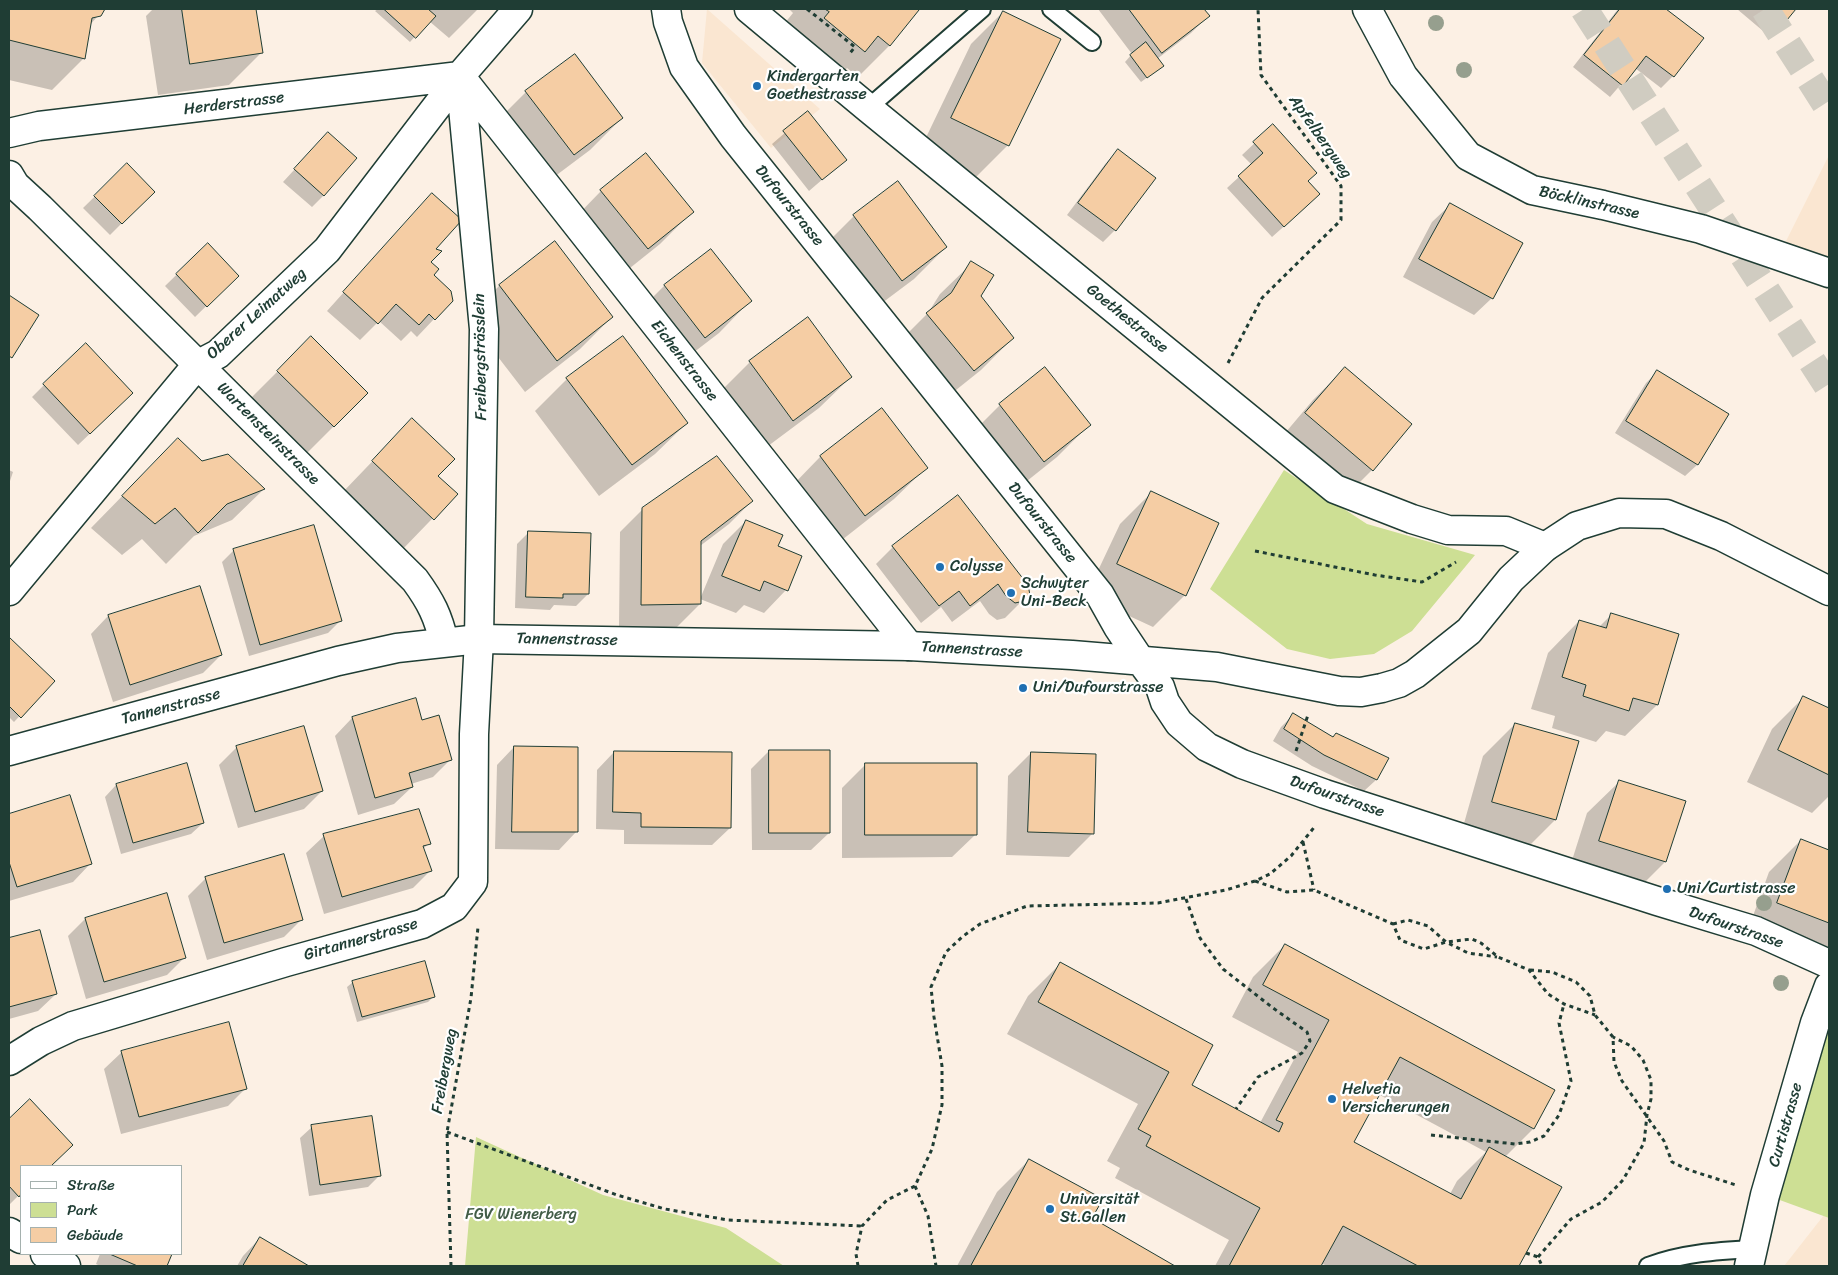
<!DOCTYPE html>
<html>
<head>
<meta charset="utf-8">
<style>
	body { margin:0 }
	#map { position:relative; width:1838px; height:1275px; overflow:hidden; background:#fcf0e4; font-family:Sriracha,sans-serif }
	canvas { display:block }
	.frame { position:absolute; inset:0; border:10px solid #1f3d34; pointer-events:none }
	.legend { position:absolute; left:20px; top:1165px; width:162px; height:90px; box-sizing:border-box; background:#fff; border:1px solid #a5b1ae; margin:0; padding:6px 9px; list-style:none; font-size:15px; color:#1f3d34 }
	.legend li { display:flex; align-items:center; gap:10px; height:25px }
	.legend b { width:25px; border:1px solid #a5b1ae }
</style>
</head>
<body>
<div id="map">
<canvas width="1838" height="1275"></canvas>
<div class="frame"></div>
<ul class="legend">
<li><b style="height:6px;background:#fff"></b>Straße</li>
<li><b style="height:14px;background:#cddf94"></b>Park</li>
<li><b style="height:14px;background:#f5cda4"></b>Gebäude</li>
</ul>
</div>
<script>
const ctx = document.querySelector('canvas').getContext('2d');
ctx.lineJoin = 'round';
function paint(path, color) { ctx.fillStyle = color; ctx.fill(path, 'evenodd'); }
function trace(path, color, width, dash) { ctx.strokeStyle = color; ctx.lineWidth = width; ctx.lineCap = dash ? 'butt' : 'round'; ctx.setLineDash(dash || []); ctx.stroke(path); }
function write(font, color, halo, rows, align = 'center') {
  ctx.font = font + ' Sriracha,sans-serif'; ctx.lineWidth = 4.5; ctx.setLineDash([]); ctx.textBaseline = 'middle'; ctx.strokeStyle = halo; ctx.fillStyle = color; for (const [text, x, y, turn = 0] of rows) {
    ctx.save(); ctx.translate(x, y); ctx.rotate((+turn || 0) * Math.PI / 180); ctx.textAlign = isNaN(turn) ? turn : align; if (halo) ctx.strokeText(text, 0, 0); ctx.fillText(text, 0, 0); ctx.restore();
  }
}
const built = new Path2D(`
	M707 9 820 109 771 148 702 63Z
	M1829 155V272L1779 255Z
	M1824 1215 1829 1218V1266H1784Z`);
const green = new Path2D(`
	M1284 470 1367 524 1475 555 1412 631 1374 654 1330 659 1287 649 1210 589Z
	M1829 991V1218L1766 1195Z
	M476 1137 603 1195 726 1228 784 1266H465Z`);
const shadow = new Path2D(`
	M9 9H104L89 26 83 59 52 90 9 80Z
	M153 9H255L261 53 229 85 158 95 146 16Z
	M378 9H478L449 38 429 21 410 42 375 11Z
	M789 9H915L918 11 890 45 858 77 847 68 833 83 780 29 793 13Z
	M1098 9H1203L1208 16 1191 33 1157 59 1156 71 1141 82 1125 62 1132 54Z
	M1618 9H1664L1702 39 1673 76 1661 88 1635 68 1610 97 1573 67Z
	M1737 9H1795L1769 36Z
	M1003 12 1008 145 976 177 920 150 971 44Z
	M526 92 622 118 590 150 542 186 494 124Z
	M808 113 845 160 809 191 772 144Z
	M1273 126 1307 181V206L1272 237 1227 188 1252 165 1242 155Z
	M328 133 324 195 312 207 283 182Z
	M1118 151 1115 230 1103 242 1067 215 1106 163Z
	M127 165 153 192 110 235 83 208Z
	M898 183 946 247 914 279 870 312 822 248 854 216Z
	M601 191 692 212 660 244 615 280 570 223Z
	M1450 205 1492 298 1474 315 1403 277 1432 222Z
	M415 213 433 249 430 262 432 275 434 319 417 337 411 331 401 341 379 321 360 340 327 311Z
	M555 243 612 317 580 349 525 392 468 318 499 286Z
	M208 244 237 276 195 317 165 286Z
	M711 250 750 301 719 333 672 369 633 317 664 286Z
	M972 263 980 296 1013 338 981 370 941 402 895 346 928 313 940 294Z
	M9 297 37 316 9 359Z
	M622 337 687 423 655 454 599 496 535 411 567 379Z
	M311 338 367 393 302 458 246 403Z
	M750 362 851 377 819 408 760 452 718 394Z
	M1345 368 1411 425 1372 470 1340 502 1275 445 1313 400Z
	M1045 369 1089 425 1057 457 1012 493 968 437 1000 405Z
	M1657 372 1727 415 1697 465 1685 476 1615 433 1646 383Z
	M44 385 120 405 78 445 32 397Z
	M882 410 926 468 894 499 833 547 789 489 820 457Z
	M412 420 437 476 456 494 401 551 341 494Z
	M178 439 202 462 264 489 232 520 194 536 166 564 142 539 122 555 91 528Z
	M9 470 13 472 9 484Z
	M1151 493 1185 595 1153 627 1086 596 1120 524Z
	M958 496 1023 600 1005 618 997 620 989 614 980 601 952 622 941 607 921 623 876 564 893 547Z
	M752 501 729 524 700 546V604L677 627H619L620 532 643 509Z
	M746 521 777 547 786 590 764 613 744 605 736 613 700 599 723 544Z
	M528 533 588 594 576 606 554 605 550 610 515 608 517 544Z
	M234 550 340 621 328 633 249 656 222 562Z
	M199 587 221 655 203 673 113 702 91 634 108 616Z
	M1611 615 1657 705 1625 736 1606 731 1596 742 1552 728 1555 716 1531 709 1548 653 1579 621 1599 627Z
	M9 638 53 681 14 722 9 717Z
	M1804 697 1829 709V796L1812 813 1747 782 1772 729Z
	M1293 715 1332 738 1387 758 1376 780 1364 791 1312 766 1273 741 1281 727Z
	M352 718 422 721 451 759 433 777 411 784 412 787 394 804 358 815 335 736Z
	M1515 724 1577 742 1555 820 1523 852 1461 834 1483 756Z
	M237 747 322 791 304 809 238 828 219 765Z
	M514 747 576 832 559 850 495 849 497 765Z
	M769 751 829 833 811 850H752L751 769Z
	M614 752 730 828 712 845 624 844V830L596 829 597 770Z
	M1031 753 1092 834 1069 857 1006 855 1008 776Z
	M865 765 975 835 952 857 842 858V788Z
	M1619 782 1684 802 1665 862 1633 894 1568 873 1587 813Z
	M116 785 203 823 191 834 121 854 105 797Z
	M69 796 90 864 73 882 9 901V815Z
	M324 836 429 843 423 849 430 871 413 888 324 914 306 853Z
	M1801 840 1829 851V965L1746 935 1769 872Z
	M206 878 302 919 284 937 207 960 188 896Z
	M85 919 185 957 167 975 86 999 68 936Z
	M39 932 56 994 38 1011 9 1019V940Z
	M1285 945 1533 1129 1505 1157 1560 1188 1518 1266H1327L1321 1263 1320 1266H1215L1229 1240 1115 1178 1120 1168 1107 1161 1138 1104 1007 1034 1028 996 1060 964 1190 1085 1260 1123 1298 1052 1232 1017 1253 977ZM1378 1094 1486 1152 1457 1181 1450 1194 1353 1142Z
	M353 982 433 997 428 1002 357 1022 347 987Z
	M122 1052 246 1088 228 1106 121 1134 104 1069Z
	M30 1101 71 1145 50 1166H21V1193L9 1205V1121Z
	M312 1127 380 1175 368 1187 309 1196 300 1138Z
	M1029 1160 1090 1218 1173 1266H957L997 1192Z
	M260 1238 307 1266H237L243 1256Z
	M100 1254H171L165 1266H100L96 1264Z`);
const building = new Path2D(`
	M9 9H105L101 16 92 18 85 59 9 40Z
	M182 9H256L263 53 190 64Z
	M384 9H428L436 16 416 38Z
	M825 9H917L919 10 890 46 878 36 865 52 824 18 829 12Z
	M1129 9H1204L1210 16 1162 53Z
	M1620 9H1666L1704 38 1674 77 1646 56 1623 86 1584 55Z
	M1775 9H1796L1787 20Z
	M1003 11 1061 39 1009 146 951 118Z
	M1146 42 1164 66 1147 78 1130 55Z
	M575 54 623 118 574 155 525 91Z
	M808 111 847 160 822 180 783 131Z
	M1273 124 1317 173 1308 181 1320 194 1284 227 1238 176 1263 153 1253 142Z
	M328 132 357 158 324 196 294 169Z
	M1118 149 1156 178 1116 231 1078 203Z
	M646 153 694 212 648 249 600 190Z
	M127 163 155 192 122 224 94 196Z
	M898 181 947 247 902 281 853 215Z
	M432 193 462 220 436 249 442 251 431 262 439 269 434 275 451 291 453 301 435 320 429 314 419 325 396 304 378 324 343 292Z
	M1450 203 1523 243 1493 299 1419 259Z
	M555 241 613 317 557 361 499 285Z
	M208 243 239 276 207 307 176 274Z
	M711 249 752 301 705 338 664 285Z
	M971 261 994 275 981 296 1014 338 974 371 926 313 951 293Z
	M9 295 39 315 12 358 9 356Z
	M808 317 852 377 793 421 749 361Z
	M311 336 368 393 334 427 277 371Z
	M623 336 688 423 632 465 566 378Z
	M86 343 133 393 90 434 43 384Z
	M1045 367 1091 425 1044 462 999 404Z
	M1345 367 1412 424 1373 471 1305 413Z
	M1657 370 1729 414 1698 465 1626 421Z
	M882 408 928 468 865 516 820 456Z
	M412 418 455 459 438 476 458 494 434 520 372 461Z
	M178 438 202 461 228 454 265 489 227 504 198 533 175 508 155 524 122 496Z
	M717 456 753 501 701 541V604L641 605 642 508Z
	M1151 491 1219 523 1186 596 1117 564Z
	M958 495 1028 585 1030 595 1024 601 1015 603 1006 596 998 584 970 606 959 591 939 606 892 546Z
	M746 520 783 535 778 546 802 556 788 591 764 581 760 591 722 576Z
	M314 525 342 621 260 645 233 549Z
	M528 531 591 533 589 594H563V598L526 597Z
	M200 586 222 655 130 685 108 615Z
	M1611 613 1679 634 1658 705 1633 698 1629 711 1583 696 1586 685 1562 677 1579 620 1606 628Z
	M9 637 55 681 21 718 9 706Z
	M1803 696 1829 708V775L1778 750Z
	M416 698 422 720 439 715 452 760 409 773 413 787 375 798 352 717Z
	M1293 713 1333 737 1336 733 1389 758 1377 780 1324 755 1284 729Z
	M1515 723 1579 741 1556 820 1492 802Z
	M304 726 323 791 255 812 236 746Z
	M514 746 578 747V832H512Z
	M769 750H830V833H769Z
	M614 751 732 752 731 828 641 827V813L613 812Z
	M1031 752 1096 754 1094 834 1028 832Z
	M187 763 204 823 133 843 116 784Z
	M865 763H977V835H865Z
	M1619 780 1686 801 1666 862 1599 841Z
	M70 795 92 864 17 887 9 862V814Z
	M419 809 431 844 423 846 432 871 342 897 323 834Z
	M1801 839 1829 850V923L1777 903Z
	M284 854 303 920 224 943 205 877Z
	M167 893 186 958 104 982 85 918Z
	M40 930 57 994 9 1007V938Z
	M1285 944 1555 1090 1534 1129 1400 1057 1354 1142 1461 1199 1489 1147 1562 1187 1519 1266H1418L1343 1226 1321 1266H1229L1260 1208 1146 1146 1151 1136 1138 1129 1169 1072 1038 1002 1060 962 1213 1045 1192 1085 1279 1132 1283 1123 1276 1120 1329 1020 1263 985Z
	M425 961 435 997 362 1017 352 981Z
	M229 1022 247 1089 139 1117 121 1051Z
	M30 1099 73 1145 51 1166H21V1194L19 1197 9 1186V1119Z
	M372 1116 381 1176 320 1185 311 1125Z
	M1029 1159 1103 1199 1092 1218 1175 1266H971Z
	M260 1237 309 1266H243Z
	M110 1254H172L167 1266H138Z`);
const motorwayTunnel = new Path2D(`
	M1584 9 1829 388
	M1765 9 1829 109`);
const path = new Path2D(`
	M807 9 855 47 850 53
	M1228 363 1262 298 1341 220V186L1261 75 1258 9
	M1255 551 1375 575 1422 582 1456 562
	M1296 751 1308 715
	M1303 842 1314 890
	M1255 881 1287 892 1314 890 1393 924 1400 940 1424 949 1446 942 1472 939 1481 943 1498 957 1529 970 1548 994 1564 1004 1595 1015
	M1186 899 1200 938 1223 969 1273 1008 1307 1032 1310 1041 1302 1053 1258 1077 1236 1109
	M1393 924 1408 920 1428 926 1446 942 1468 953 1497 957
	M1530 970 1552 972 1576 982 1590 996 1595 1015 1613 1037 1614 1062 1622 1081 1664 1141 1672 1162 1689 1170 1736 1185
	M447 1132 617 1195 665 1209 728 1220 862 1226
	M1431 1135 1515 1144 1530 1142 1544 1136 1559 1115 1571 1081 1559 1023 1564 1004
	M915 1186 928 1216 936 1266
	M1526 1253 1538 1257 1542 1266
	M1538 1257 1571 1219 1602 1202 1623 1180 1644 1143 1647 1115 1651 1099V1080L1643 1060 1631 1046 1613 1037
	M451 1266 447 1132 471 998 478 927
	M858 1266 856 1254 862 1226 887 1200 915 1186 932 1149 942 1105V1066L934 1017 931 987 946 952 962 937 980 924 1027 906 1158 903 1226 890 1255 881 1270 874 1291 856 1316 825`);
const service = new Path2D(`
	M1051 9 1092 42
	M868 108 982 9
	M1648 1266C1682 1253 1717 1251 1753 1249`);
const minor = new Path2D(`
	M666 9 668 22 684 67 733 136 1100 595 1118 627 1140 660
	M749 9 868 108 1335 489 1412 519 1448 530 1506 531 1545 547
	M1367 9 1403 76 1468 156 1532 190 1603 205 1701 229 1829 273
	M460 76 909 646
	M9 133 39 126 460 76
	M9 175 15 185 40 208C165 333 290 456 415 580 431 602 438 616 444 642
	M9 591 197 365 218 354 327 250 460 76 518 9
	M9 1061 41 1041 73 1026 286 962 422 924 454 907 473 882 474 734 479 639 484 329 460 76
	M9 1232 21 1239
	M45 1254 66 1266
	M1749 1266 1765 1195 1815 1023 1829 986`);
const tertiary = new Path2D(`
	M1140 660 1160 687 1165 702 1179 723 1207 747 1242 764 1325 794 1657 901 1756 931 1829 964
	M9 751 338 661 397 648 479 639 909 646 1072 655 1217 667 1339 691 1361 692 1382 688 1399 683 1415 674 1469 631 1511 579 1545 547 1577 526 1619 513 1666 514 1721 536 1829 591`);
const trees = [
	[1436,23],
	[1464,70],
	[1764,903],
	[1781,983]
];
const markers = [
	[757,86,5,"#1f6fb2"],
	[940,567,5,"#1f6fb2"],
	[1011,593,5,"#1f6fb2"],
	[1023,688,5,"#1f6fb2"],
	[1667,889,5,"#1f6fb2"],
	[1332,1099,5,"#1f6fb2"],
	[1050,1209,5,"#1f6fb2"]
];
const poiNames = [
	["Kindergarten",767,77],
	["Goethestrasse",767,95],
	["Colysse",950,567],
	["Schwyter",1021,584],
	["Uni-Beck",1021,602],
	["Uni/Dufourstrasse",1033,688],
	["Uni/Curtistrasse",1677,889],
	["Helvetia",1342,1090],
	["Versicherungen",1342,1108],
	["Universität",1060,1200],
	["St.Gallen",1060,1218]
];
const streetNames = [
	["Herderstrasse",234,104,-7],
	["Apfelbergweg",1320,137,55],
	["Böcklinstrasse",1589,203,13],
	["Dufourstrasse",789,206,51],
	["Oberer Leimatweg",257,314,-42],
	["Goethestrasse",1127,319,39],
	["Freibergsträsslein",481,357,-91],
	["Eichenstrasse",684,361,52],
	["Wartensteinstrasse",268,434,45],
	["Dufourstrasse",1042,523,51],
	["Tannenstrasse",567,640,1],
	["Tannenstrasse",972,650,3],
	["Tannenstrasse",171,707,-15],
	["Dufourstrasse",1337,797,19],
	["Dufourstrasse",1736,928,19],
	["Girtannerstrasse",361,940,-16],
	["Freibergweg",445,1071,-80],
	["Curtistrasse",1786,1125,-74]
];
const parkNames = [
	["FGV Wienerberg",521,1215]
];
paint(built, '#fae6d1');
paint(green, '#cddf94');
paint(shadow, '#0003');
paint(building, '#f5cda4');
trace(building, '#1f3d34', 1);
trace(motorwayTunnel, '#d0ccc1', 28, [28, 14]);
trace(service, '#1f3d34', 20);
trace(minor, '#1f3d34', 31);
trace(tertiary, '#1f3d34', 31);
trace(path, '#1f3d34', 3, [4, 4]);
trace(service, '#fff', 16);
trace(minor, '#fff', 28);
trace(tertiary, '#fff', 28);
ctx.fillStyle = '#969f8e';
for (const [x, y] of trees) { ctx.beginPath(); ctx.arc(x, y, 8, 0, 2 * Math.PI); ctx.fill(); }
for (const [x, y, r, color] of markers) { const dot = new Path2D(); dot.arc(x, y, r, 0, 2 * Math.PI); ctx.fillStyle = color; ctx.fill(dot); trace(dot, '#fff', 2); }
write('16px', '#1f3d34', '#fff', poiNames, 'left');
write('16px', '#1f3d34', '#fff', streetNames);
write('16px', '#425d47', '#fff', parkNames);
</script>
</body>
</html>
